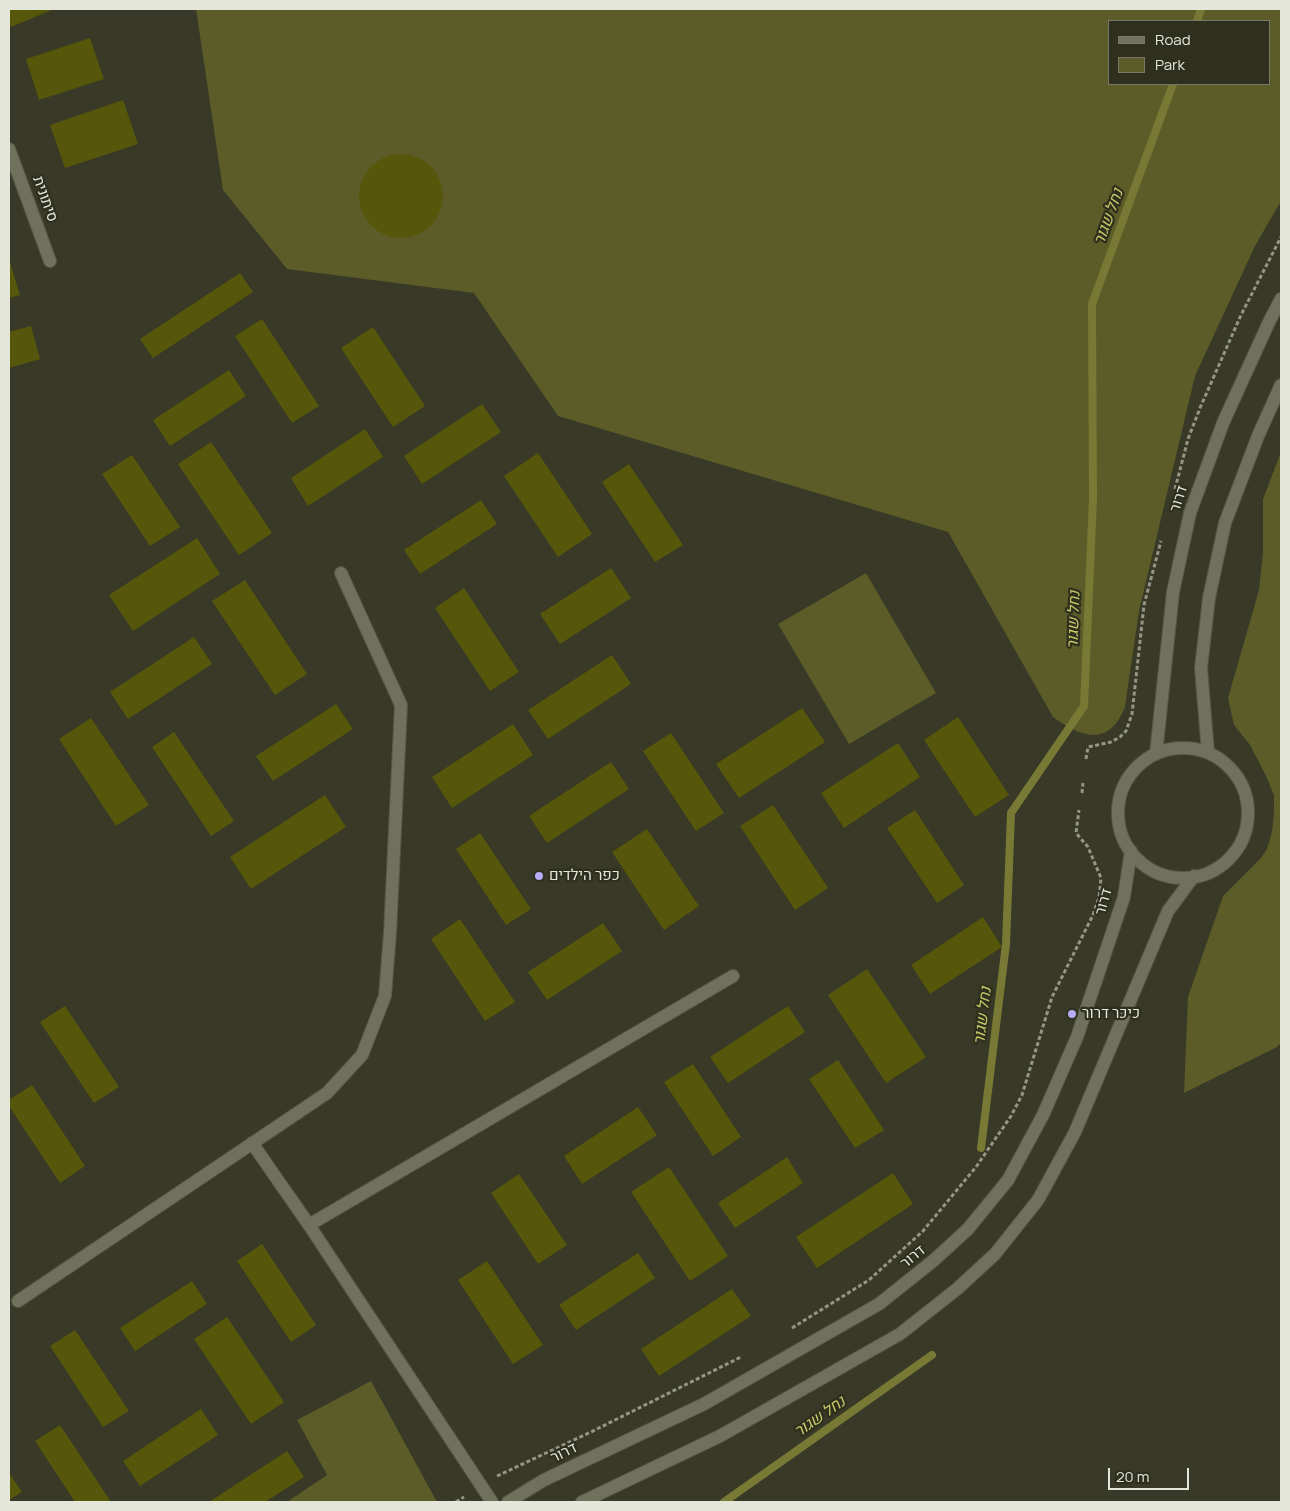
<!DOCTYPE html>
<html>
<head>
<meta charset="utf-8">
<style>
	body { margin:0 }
	#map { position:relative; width:1290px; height:1511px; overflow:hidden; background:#383926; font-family:Manrope,sans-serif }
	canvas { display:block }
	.frame { position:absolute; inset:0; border:10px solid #e5e6da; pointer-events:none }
	.legend { position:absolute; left:1108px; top:20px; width:162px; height:65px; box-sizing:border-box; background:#2e2f1d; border:1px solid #777869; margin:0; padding:6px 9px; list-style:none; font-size:15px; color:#e5e6da }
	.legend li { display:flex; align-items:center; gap:10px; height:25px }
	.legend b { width:25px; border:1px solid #777869 }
	.scale { position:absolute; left:1108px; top:1468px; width:81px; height:22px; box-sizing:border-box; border:2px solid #e5e6da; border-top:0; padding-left:6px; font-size:15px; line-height:18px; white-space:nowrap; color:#e5e6da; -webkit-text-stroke:4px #2e2f1d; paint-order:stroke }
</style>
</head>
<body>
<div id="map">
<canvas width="1290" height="1511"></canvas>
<div class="frame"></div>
<ul class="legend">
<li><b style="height:6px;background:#70715c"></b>Road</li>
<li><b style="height:14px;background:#5b5c28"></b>Park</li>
</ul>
<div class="scale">20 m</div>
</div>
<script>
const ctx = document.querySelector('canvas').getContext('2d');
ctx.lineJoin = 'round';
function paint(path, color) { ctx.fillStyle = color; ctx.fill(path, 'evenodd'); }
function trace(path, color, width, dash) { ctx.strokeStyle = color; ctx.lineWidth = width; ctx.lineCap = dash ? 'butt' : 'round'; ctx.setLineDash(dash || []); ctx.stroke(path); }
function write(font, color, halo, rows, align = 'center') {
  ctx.font = font + ' Manrope,Heebo,sans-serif'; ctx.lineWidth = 4.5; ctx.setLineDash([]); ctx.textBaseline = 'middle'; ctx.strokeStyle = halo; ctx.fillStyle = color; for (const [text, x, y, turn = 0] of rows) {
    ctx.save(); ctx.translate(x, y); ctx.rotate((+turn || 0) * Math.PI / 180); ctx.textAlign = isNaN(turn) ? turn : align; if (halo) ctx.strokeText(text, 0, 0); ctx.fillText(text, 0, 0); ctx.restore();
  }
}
const green = new Path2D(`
	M196 9H1281V201L1255 246 1195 376 1139 611 1125 707C1109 747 1082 738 1053 717L948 532 558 416 474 293 287 269 223 190ZM1109 21H1269V84H1109Z
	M1281 452V1043L1277 1047 1184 1093 1188 997 1223 896 1260 859 1267 849 1272 832 1274 813V796L1267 778 1250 745 1234 725 1228 698 1259 590 1263 552V499Z
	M866 573 936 693 849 744 778 624Z
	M371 1381 437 1502H287L327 1475 297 1420Z`);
const stream = new Path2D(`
	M1197 21 1201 9
	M981 1148 1006 944 1011 813 1084 706 1093 499 1092 304 1173 84
	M724 1502 932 1355`);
const building = new Path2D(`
	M9 9H54L11 27 9 21Z
	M90 38 104 79 39 100 26 59Z
	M123 100 138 144 65 168 50 125Z
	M359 196a42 42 0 1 1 84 0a42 42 0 1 1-84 0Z
	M9 259 20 295 9 298Z
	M240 273 253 292 153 358 140 339Z
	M262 319 319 406 292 423 235 336Z
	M31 326 40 359 9 368V332Z
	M373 327 425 406 393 427 341 348Z
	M229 370 246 396 170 446 153 420Z
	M482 404 501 432 422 484 404 456Z
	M365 429 383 457 308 506 291 478Z
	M211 442 272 533 239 555 178 464Z
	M538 453 592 534 558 557 504 476Z
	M132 455 180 527 150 546 102 474Z
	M629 464 683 545 655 562 602 482Z
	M481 500 497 524 420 574 404 550Z
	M197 538 220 574 133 631 109 595Z
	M611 568 631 598 560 644 540 614Z
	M245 580 307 674 275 695 212 601Z
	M464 588 519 672 490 691 435 608Z
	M194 637 212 664 128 719 110 692Z
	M612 655 631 684 548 739 528 710Z
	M336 704 353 729 273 781 256 756Z
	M802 708 825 742 739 798 716 764Z
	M958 717 1009 795 975 817 924 740Z
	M91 718 149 805 116 826 59 739Z
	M513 724 533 755 452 808 432 777Z
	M174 732 234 821 211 836 152 747Z
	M671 733 724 813 696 831 643 751Z
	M898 743 920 777 844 828 821 793Z
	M611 762 629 789 547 843 529 816Z
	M325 795 346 827 251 889 230 857Z
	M773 805 828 888 795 910 740 826Z
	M915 810 964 885 937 903 887 828Z
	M647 829 699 906 664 930 612 852Z
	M480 833 531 909 506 925 456 849Z
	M983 917 1002 947 930 994 911 965Z
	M460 919 515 1002 485 1021 431 939Z
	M603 923 622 951 547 1000 528 972Z
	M867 969 926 1057 886 1083 828 995Z
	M65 1006 119 1087 94 1103 40 1022Z
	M788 1006 805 1032 728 1083 710 1057Z
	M838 1060 884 1130 855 1148 809 1079Z
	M693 1064 741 1137 713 1156 664 1082Z
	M32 1085 85 1166 60 1183 9 1106V1100Z
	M638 1107 657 1135 582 1184 564 1156Z
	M787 1157 803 1183 735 1228 718 1203Z
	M669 1167 728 1256 690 1281 631 1192Z
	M893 1173 913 1204 817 1268 796 1237Z
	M519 1174 567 1245 538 1264 491 1193Z
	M262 1244 316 1325 291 1342 237 1261Z
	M638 1253 655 1278 576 1330 559 1305Z
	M487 1261 543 1345 513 1364 458 1280Z
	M192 1281 207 1304 135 1351 120 1328Z
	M732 1289 751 1316 659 1376 641 1349Z
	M227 1317 284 1402 251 1424 194 1339Z
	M75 1330 129 1411 103 1427 50 1346Z
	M201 1409 218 1435 140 1486 123 1461Z
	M60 1425 111 1502H75L35 1441Z
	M287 1451 304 1477 265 1502H209Z
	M9 1473 22 1492 9 1500Z`);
const path = new Path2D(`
	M1175 489 1188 439 1200 408 1241 315 1281 237
	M1086 759 1088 747 1111 742 1120 737 1126 731 1132 714 1144 605 1161 541
	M1082 793 1083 783
	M792 1328 869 1280 923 1231 976 1167 1011 1116 1022 1095 1052 997 1093 915 1099 897 1101 878 1088 847 1076 833 1079 810
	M497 1476 591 1432 741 1357
	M456 1502 464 1497`);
const minor = new Path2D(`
	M9 149 50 261
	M1118 813a65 65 0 1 1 130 0a65 65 0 1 1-130 0Z
	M1208 753 1201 668 1209 598 1225 523 1258 436 1281 385
	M1156 754 1173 592 1190 513 1223 423 1269 322 1281 299
	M252 1143 309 1225 492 1502
	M309 1225 733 976
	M18 1301 327 1093 362 1055 385 996 390 933 401 705 341 573
	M508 1502 544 1480 704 1404 879 1304 933 1261 968 1229 1008 1180 1043 1115 1077 1037 1124 897 1131 851
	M582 1502 720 1436 900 1334 957 1289 995 1254 1038 1200 1075 1132 1168 911 1194 876`);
const markers = [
	[539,876,5,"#b6acf8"],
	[1072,1014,5,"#b6acf8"]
];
const streetNames = [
	["סיתונית",45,199,70],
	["דרור",1179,499,-72],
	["דרור",1104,902,-74],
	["דרור",913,1257,-39],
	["דרור",564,1453,-26]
];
const poiNames = [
	["כפר הילדים",549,876],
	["כיכר דרור",1082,1014]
];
const waterNames = [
	["נחל שגור",1109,217,-70],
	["נחל שגור",1074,620,-88],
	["נחל שגור",983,1016,-83],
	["נחל שגור",820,1417,-35]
];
paint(green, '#5b5c28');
trace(stream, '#787934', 8);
paint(building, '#57570b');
trace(minor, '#575748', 14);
trace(path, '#959686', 3, [4, 2.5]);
trace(minor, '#70715c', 12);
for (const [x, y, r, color] of markers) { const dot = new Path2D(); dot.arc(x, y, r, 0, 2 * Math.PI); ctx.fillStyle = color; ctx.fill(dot); trace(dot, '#2e2f1d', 2); }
write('15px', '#e5e6da', '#2e2f1d', streetNames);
write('15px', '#e5e6da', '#2e2f1d', poiNames, 'left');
write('italic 16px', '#c8ca69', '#2e2f1d', waterNames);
</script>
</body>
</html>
